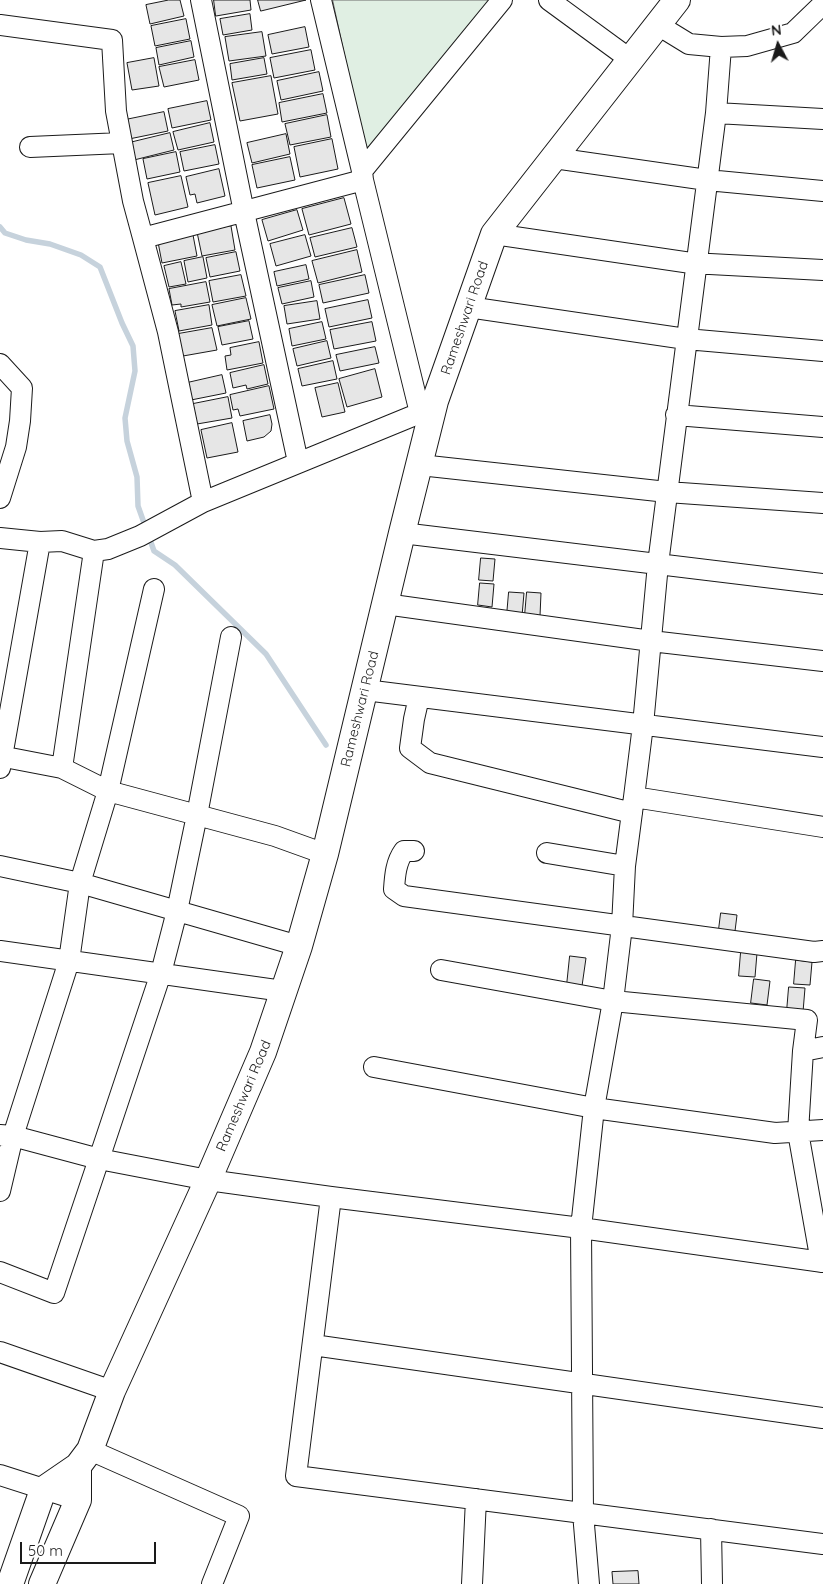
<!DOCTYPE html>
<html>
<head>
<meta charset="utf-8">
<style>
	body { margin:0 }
	#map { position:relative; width:823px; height:1584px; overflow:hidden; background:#fff; font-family:Quicksand,sans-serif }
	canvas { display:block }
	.north { position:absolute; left:753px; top:20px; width:50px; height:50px; -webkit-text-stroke:4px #fff; paint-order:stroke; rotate:354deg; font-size:14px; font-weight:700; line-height:20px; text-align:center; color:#1a1a1a }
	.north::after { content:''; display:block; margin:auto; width:18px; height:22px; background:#1a1a1a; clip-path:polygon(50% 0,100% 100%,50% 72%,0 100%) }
	.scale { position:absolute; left:20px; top:1542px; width:136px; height:22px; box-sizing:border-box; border:2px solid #1a1a1a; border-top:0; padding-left:6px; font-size:15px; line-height:18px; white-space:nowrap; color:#1a1a1a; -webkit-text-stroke:4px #fff; paint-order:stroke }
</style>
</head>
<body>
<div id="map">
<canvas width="823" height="1584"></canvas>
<div class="north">N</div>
<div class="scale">50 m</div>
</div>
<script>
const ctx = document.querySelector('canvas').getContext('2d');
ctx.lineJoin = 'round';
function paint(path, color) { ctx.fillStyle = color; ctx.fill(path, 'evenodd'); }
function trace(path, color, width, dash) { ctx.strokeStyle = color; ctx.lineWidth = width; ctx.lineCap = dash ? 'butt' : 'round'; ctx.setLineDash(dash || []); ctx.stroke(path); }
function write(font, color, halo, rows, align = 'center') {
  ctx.font = font + ' Quicksand,sans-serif'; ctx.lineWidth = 4; ctx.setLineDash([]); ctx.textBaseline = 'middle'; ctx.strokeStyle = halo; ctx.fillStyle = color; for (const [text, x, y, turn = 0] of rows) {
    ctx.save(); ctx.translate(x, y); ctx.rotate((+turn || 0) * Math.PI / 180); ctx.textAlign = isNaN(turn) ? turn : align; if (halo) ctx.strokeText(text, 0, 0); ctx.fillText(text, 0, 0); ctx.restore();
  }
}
const green = new Path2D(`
	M333 0H491L367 158Z`);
const stream = new Path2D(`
	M0 227 5 233 26 240 50 244 81 255 100 267 122 323 133 346 135 371 125 418 127 441 137 477 138 506 154 551 175 565 266 654 326 745`);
const building = new Path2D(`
	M169 0H180L184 16 150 24 146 5Z
	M214 0H250L251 10 216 16Z
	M258 0H306L261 11Z
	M250 14 252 30 223 35 220 19Z
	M186 19 190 39 155 46 151 26Z
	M305 27 309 47 272 54 268 35Z
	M262 32 266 56 229 61 225 37Z
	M191 41 194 57 159 65 156 48Z
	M311 50 315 70 274 78 270 58Z
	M154 58 159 86 132 90 127 63Z
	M264 58 267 74 232 80 230 64Z
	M195 60 199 80 164 87 159 67Z
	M319 72 323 91 281 100 277 81Z
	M271 76 278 114 240 121 232 83Z
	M323 94 327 113 282 122 279 103Z
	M207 101 211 120 172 128 168 109Z
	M164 112 168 131 129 139 125 120Z
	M327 115 331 137 290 145 285 124Z
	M210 123 214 142 178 150 173 132Z
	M170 133 174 150 134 160 129 143Z
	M286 134 290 154 252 163 247 143Z
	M332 139 338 169 300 177 294 147Z
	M215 145 219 164 184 171 180 152Z
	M176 152 180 172 147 179 143 159Z
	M290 157 295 180 257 188 252 165Z
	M219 169 225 196 197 203 195 194 190 195 186 177Z
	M181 176 188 207 155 215 148 183Z
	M344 198 351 224 309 235 302 209Z
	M297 210 303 230 268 241 262 220Z
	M231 226 235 250 202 256 197 232Z
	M352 228 357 247 315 257 310 238Z
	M193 235 197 256 162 263 158 242Z
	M305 235 311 256 276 266 270 244Z
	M357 250 362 272 318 283 312 261Z
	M236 252 240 271 210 277 206 258Z
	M203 257 207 278 188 282 184 261Z
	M181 262 186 284 169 287 164 266Z
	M306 265 309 279 277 286 274 272Z
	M241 275 246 296 213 302 209 281Z
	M365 275 369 293 323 303 319 285Z
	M311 281 314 297 282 304 278 288Z
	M206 282 210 302 181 307V304L172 305 169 289Z
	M246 298 251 319 217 326 212 305Z
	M368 300 372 318 329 327 325 309Z
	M317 301 320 319 287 324 284 306Z
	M209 305 212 325 179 331 175 311Z
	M249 321 253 339 222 345 218 327Z
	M322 322 326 339 292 346 289 329Z
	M372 322 376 341 334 349 330 330Z
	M212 328 217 350 183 356 178 334Z
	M327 341 331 358 297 366 293 349Z
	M259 342 263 363 227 370 225 356 231 355 230 348Z
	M375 347 379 363 340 371 336 355Z
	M333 361 337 379 302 386 298 369Z
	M264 365 268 384 247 389 246 385 233 388 230 373Z
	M375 369 382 397 347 407 339 379Z
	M222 375 226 393 191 400 187 383Z
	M338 383 345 412 322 417 315 388Z
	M269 386 274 409 240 416 238 409 233 410 230 395Z
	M228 397 232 418 197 424 193 404Z
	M270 415 272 424 271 431 264 437 247 441 243 421Z
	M232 423 238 452 207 458 201 430Z
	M481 558 495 559 493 581 479 580Z
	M480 583 494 584 492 607 478 605Z
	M509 592 524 593 522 616 507 615Z
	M527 592 541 593 540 616 525 615Z
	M721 913 737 915 734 939 718 937Z
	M741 952 757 953 755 977 739 976Z
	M570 956 586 958 582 986 567 985Z
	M796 960 812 962 810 985 794 984Z
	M754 979 770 981 767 1005 751 1003Z
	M789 987 805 988 803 1012 787 1011Z
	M638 1571 639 1584H613L612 1572Z`);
const minor = new Path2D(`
	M201 0 244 212 298 462
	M321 0 362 171 363 180 420 413 427 423
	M549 0 631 60
	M0 25 112 40 116 111 133 201 143 238 363 180
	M658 25 689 44 721 47 747 46 793 33 823 4
	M716 113 823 119
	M30 147 122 143
	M554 158 707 180 823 191
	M362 171 502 0
	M494 234 691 263 823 270
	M143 238 168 332 203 502
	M468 307 686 339 823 351
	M0 364 22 388 20 421 16 447 0 498
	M676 415 823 427
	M420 465 667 492 823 503
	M402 533 823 584
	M0 538 40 542 62 541 94 551 108 549 140 536 203 502 420 413
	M154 589 108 791 80 883 69 961 13 1136 99 1159 161 973 177 911 197 815 231 637
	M385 604 651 641 823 661
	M365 690 823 747
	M419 697 414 719 410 748 430 763 632 813
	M0 756 62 768 108 791 275 836 325 854
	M0 768 40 542
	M62 768 94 551
	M634 797 643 725 658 564 716 113 721 47
	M414 851H404C396 862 395 875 394 889L404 896 814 952 823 951
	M547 853 625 866
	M0 866 80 883 299 946
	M0 951 283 991
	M441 970 613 1001 807 1020 803 1051
	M374 1067 594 1108 775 1133 823 1130
	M0 1135 13 1136 0 1191
	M331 1197 296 1476 823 1544
	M821 1262 798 1132 803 1051 823 1047
	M0 1272 54 1293 99 1159 208 1180 331 1197 581 1228 823 1262
	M313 1345 823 1418
	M0 1352 112 1391
	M90 1450 239 1516 212 1584
	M0 1475 78 1500
	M711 1529 712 1584
	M472 1584 476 1499
	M589 1584 583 1513 581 1228 594 1108 613 1001 622 926 625 866 634 797 823 827`);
const major = new Path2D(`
	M10 1584 43 1490 78 1466 90 1450 112 1391 208 1180 263 1052 299 946 325 854 402 533 435 401 494 234 677 0
	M42 1584 78 1500V1466`);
const streetNames = [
	["Rameshwari Road",465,318,-71],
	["Rameshwari Road",360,709,-76],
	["Rameshwari Road",244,1096,-67]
];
paint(green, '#e0efe3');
trace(green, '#6a6a6a', 1);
trace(stream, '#c6d2dc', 5.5);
paint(building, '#e6e6e6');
trace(building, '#1a1a1a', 1);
trace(minor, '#1a1a1a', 22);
trace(major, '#1a1a1a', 28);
trace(minor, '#fff', 20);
trace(major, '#fff', 26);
write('14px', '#1a1a1a', '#fff', streetNames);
</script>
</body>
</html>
